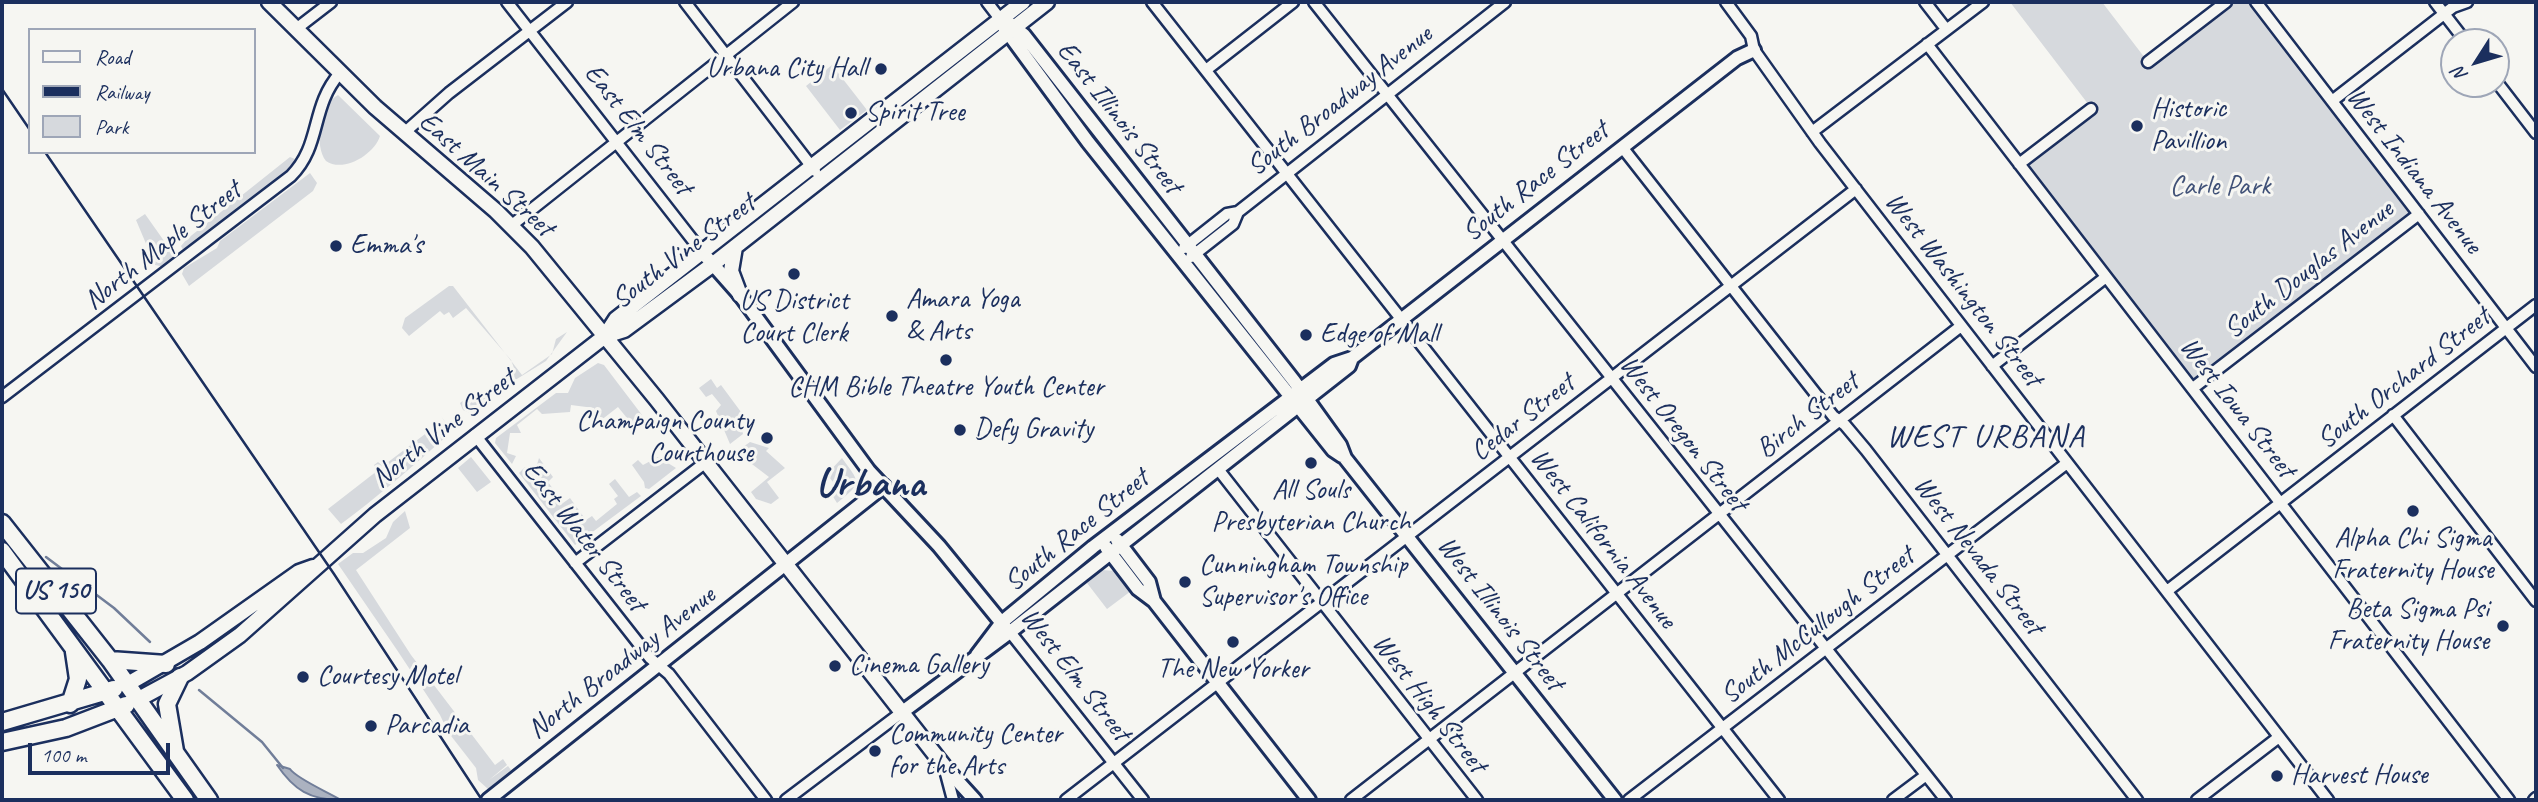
<!DOCTYPE html>
<html>
<head>
<meta charset="utf-8">
<style>
	body { margin:0 }
	#map { position:relative; width:2538px; height:802px; overflow:hidden; background:#f6f6f2; font-family:Caveat,sans-serif }
	canvas { display:block }
	.frame { position:absolute; inset:0; border:4px solid #1b2f5e; pointer-events:none }
	.legend { position:absolute; left:28px; top:28px; width:228px; height:126px; box-sizing:border-box; background:#f6f6f2; border:2px solid #9ea6b7; margin:0; padding:9px 12px; list-style:none; font-size:21px; color:#1b2f5e }
	.legend li { display:flex; align-items:center; gap:14px; height:35px }
	.legend b { width:35px; border:2px solid #9ea6b7 }
	.north { position:absolute; left:2440px; top:28px; width:70px; height:70px; box-sizing:border-box; background:#f6f6f2; border:2px solid #9ea6b7; border-radius:50%; rotate:233deg; font-size:19px; font-weight:700; line-height:28px; text-align:center; color:#1b2f5e }
	.north::after { content:''; display:block; margin:auto; width:24px; height:32px; background:#1b2f5e; clip-path:polygon(50% 0,100% 100%,50% 72%,0 100%) }
	.scale { position:absolute; left:28px; top:743px; width:142px; height:32px; box-sizing:border-box; border:4px solid #1b2f5e; border-top:0; padding-left:9px; font-size:21px; line-height:24px; white-space:nowrap; color:#1b2f5e; -webkit-text-stroke:5px #f6f6f2; paint-order:stroke }
</style>
</head>
<body>
<div id="map">
<canvas width="2538" height="802"></canvas>
<div class="frame"></div>
<ul class="legend">
<li><b style="height:9px;background:#f6f6f2"></b>Road</li>
<li><b style="height:9px;background:#1b2f5e"></b>Railway</li>
<li><b style="height:19px;background:#d6d9dd"></b>Park</li>
</ul>
<div class="north">N</div>
<div class="scale">100 m</div>
</div>
<script>
const ctx = document.querySelector('canvas').getContext('2d');
ctx.lineJoin = 'round';
function paint(path, color) { ctx.fillStyle = color; ctx.fill(path, 'evenodd'); }
function trace(path, color, width, dash) { ctx.strokeStyle = color; ctx.lineWidth = width; ctx.lineCap = dash ? 'butt' : 'round'; ctx.setLineDash(dash || []); ctx.stroke(path); }
function write(font, color, halo, rows, align = 'center') {
  ctx.font = font + ' Caveat,sans-serif'; ctx.lineWidth = 6; ctx.setLineDash([]); ctx.textBaseline = 'middle'; ctx.strokeStyle = halo; ctx.fillStyle = color; for (const [text, x, y, turn = 0] of rows) {
    ctx.save(); ctx.translate(x, y); ctx.rotate((+turn || 0) * Math.PI / 180); ctx.textAlign = isNaN(turn) ? turn : align; if (halo) ctx.strokeText(text, 0, 0); ctx.fillText(text, 0, 0); ctx.restore();
  }
}
const green = new Path2D(`
	M2010 2H2102L2148 62 2226 2H2256L2419 214 2193 388 2026 166 2095 113Z
	M832 65 867 110 840 130 806 86Z
	M338 95 380 136C374 155 343 173 326 161 314 146 319 105 338 95Z
	M290 157 295 159 297 164 285 175 190 249 183 250 181 246 187 239Z
	M310 173 317 183 313 191 189 286 182 274 184 268 217 248 220 241Z
	M145 214 174 255 165 267 155 265 136 220Z
	M449 286H453L522 375 552 354 556 339 567 332 546 361 478 403 470 413 463 410 460 403 464 400 469 404 514 368 511 360 466 308 453 318 449 312 444 315 440 311 409 336 402 328 405 318Z
	M598 363 604 365 642 415 631 423 618 407 600 421 594 408 571 405 570 412 542 414 537 409 517 425 521 433H510L507 453 516 456 512 464 495 443 496 438 556 393H568L575 378Z
	M711 379 717 388 721 385 741 412 739 420 743 434 730 444 716 411 721 405 712 394 706 397 699 388Z
	M441 416 451 431 447 436C413 466 375 499 341 524L328 509 377 471 374 465 378 462 383 466 433 428 446 423Z
	M750 442 769 448 766 451 785 468 767 482 779 498 771 504 756 499 751 492 769 477 736 452Z
	M471 457 491 482 477 492 458 468Z
	M658 457 676 468 649 489 645 488 644 482 632 465 638 460 643 465Z
	M539 458 553 477 548 482 563 503 570 498 586 520 592 516 596 521 617 504 614 499 618 496 609 484 615 479 629 497 637 492 641 496 575 545 519 473 525 467 536 468Z
	M842 458C859 482 864 482 837 503L832 495 838 489 827 474Z
	M405 511 410 528 356 570 411 655 495 765 503 759 507 765 489 780 508 766 511 770 488 789 478 780 476 768 448 732 440 715 397 650 338 564 353 553H363L386 538 393 522Z
	M1102 570 1115 571 1131 591 1107 609 1087 583Z`);
const water = new Path2D(`
	M277 765 290 769C297 779 328 792 341 800 310 800 294 790 277 765Z`);
const stream = new Path2D(`
	M46 557 114 608 150 642
	M199 690 262 742 283 768`);
const minor = new Path2D(`
	M507 2 702 252
	M685 2 815 171
	M987 2 1000 19
	M1152 2 1779 800
	M1314 2 1946 800
	M1726 2 1751 36 1754 50 1820 143 2328 800
	M1925 2 1946 29
	M2256 2 2536 367
	M2435 2 2466 42
	M296 29 331 2
	M1927 44 2509 800
	M2148 62 2226 2
	M1206 70 1293 2
	M2496 81 2536 133
	M2332 101 2453 7 2467 2
	M1812 132 1983 2
	M404 133 449 93 567 2
	M1622 147 1833 416 1845 425 1866 450 2137 800
	M2019 164 2091 109
	M512 225 793 2
	M1184 248 1227 214 1238 212
	M1191 257 1233 224 1238 212 1505 2
	M1992 366 2106 277
	M2193 388 2419 214
	M2 397 291 176C322 145 310 107 340 73
	M2393 415 2536 601
	M475 435 650 658 669 674 766 800
	M1218 469 1477 800
	M575 563 706 462
	M2167 591 2536 305
	M1010 632 1143 800
	M944 766 953 800
	M786 800 901 713
	M1066 800 1856 189
	M1351 800 1961 326
	M1629 800 2067 463
	M1893 800 1925 776
	M2197 800 2279 737
	M2534 800 2536 798`);
const tertiary = new Path2D(`
	M1009 23 1024 35 1294 381 1340 445 1345 458 1615 800
	M1003 26 1088 142 1333 450 1342 456
	M702 252 740 295 869 471 939 546 1005 627
	M1117 540 1149 582 1154 601
	M1106 547 1138 589 1154 601 1309 800
	M977 655 1002 622 1093 547 1334 364 1352 358 1737 58 1754 50
	M901 713 1010 632 1349 366 1352 358
	M944 766 975 800
	M488 800 884 486`);
const secondary = new Path2D(`
	M269 2 375 107 496 211 532 247 657 400 944 766
	M735 247 731 271 740 295
	M605 336 624 330 712 265 1047 2
	M126 685 200 642 299 572 313 567
	M137 700 187 673 240 635 375 515 605 336 616 319 1023 2`);
const primary = new Path2D(`
	M2 523 110 660 209 800
	M2 551 185 800
	M110 660 166 664
	M70 704 78 679 74 652
	M2 722 114 689
	M2 742 66 728 126 705
	M175 751 167 704 180 677`);
const rail = new Path2D(`
	M2 89 30 130
	M45 152 334 574 482 800`);
const markers = [
	[881,69,7,"#1b2f5e"],
	[851,113,7,"#1b2f5e"],
	[2137,126,7,"#1b2f5e"],
	[336,246,7,"#1b2f5e"],
	[794,274,7,"#1b2f5e"],
	[892,316,7,"#1b2f5e"],
	[1306,335,7,"#1b2f5e"],
	[946,360,7,"#1b2f5e"],
	[960,430,7,"#1b2f5e"],
	[767,438,7,"#1b2f5e"],
	[1311,463,7,"#1b2f5e"],
	[2413,511,7,"#1b2f5e"],
	[1185,582,7,"#1b2f5e"],
	[2503,626,7,"#1b2f5e"],
	[1233,642,7,"#1b2f5e"],
	[835,666,7,"#1b2f5e"],
	[303,677,7,"#1b2f5e"],
	[371,726,7,"#1b2f5e"],
	[875,751,7,"#1b2f5e"],
	[2277,776,7,"#1b2f5e"]
];
const shields = [
	[56,591,80]
];
const shieldNames = [
	["US 150",56,591]
];
const poiNames = [
	["Urbana City Hall",867,69,"right"],
	["Historic",2151,110],
	["Pavillion",2151,142],
	["Spirit Tree",865,113],
	["Emma's",350,246],
	["Amara Yoga",906,300],
	["& Arts",906,332],
	["US District",794,302,"center"],
	["Court Clerk",794,334,"center"],
	["Edge of Mall",1320,335],
	["CHM Bible Theatre Youth Center",946,388,"center"],
	["Champaign County",753,422,"right"],
	["Courthouse",753,454,"right"],
	["Defy Gravity",974,430],
	["All Souls",1311,491,"center"],
	["Presbyterian Church",1311,523,"center"],
	["Alpha Chi Sigma",2413,539,"center"],
	["Fraternity House",2413,571,"center"],
	["Cunningham Township",1199,566],
	["Supervisor's Office",1199,598],
	["Beta Sigma Psi",2489,610,"right"],
	["Fraternity House",2489,642,"right"],
	["Cinema Gallery",849,666],
	["The New Yorker",1233,670,"center"],
	["Courtesy Motel",317,677],
	["Parcadia",385,726],
	["Community Center",889,735],
	["for the Arts",889,767],
	["Harvest House",2291,776]
];
const streetNames = [
	["South Broadway Avenue",1340,101,-38],
	["East Illinois Street",1119,118,52],
	["East Elm Street",638,130,52],
	["West Indiana Avenue",2414,171,52],
	["East Main Street",486,175,42],
	["South Race Street",1536,182,-38],
	["North Maple Street",163,246,-38],
	["South Vine Street",684,252,-37],
	["South Douglas Avenue",2309,270,-38],
	["West Washington Street",1963,290,52],
	["South Orchard Street",2404,379,-38],
	["West Iowa Street",2237,408,52],
	["Birch Street",1808,416,-38],
	["Cedar Street",1523,418,-38],
	["North Vine Street",444,429,-38],
	["West Oregon Street",1683,434,52],
	["South Race Street",1077,531,-39],
	["East Water Street",584,537,52],
	["West California Avenue",1603,539,52],
	["West Nevada Street",1978,556,52],
	["West Illinois Street",1500,614,52],
	["South McCullough Street",1818,626,-38],
	["North Broadway Avenue",622,663,-38],
	["West Elm Street",1075,675,52],
	["West High Street",1429,704,52]
];
const parkNames = [
	["Carle Park",2220,187]
];
const quarterNames = [
	["WEST URBANA",1986,438]
];
const townNames = [
	["Urbana",870,485]
];
paint(green, '#d6d9dd');
paint(water, '#abb2c0');
trace(water, '#717e99', 2);
trace(stream, '#717e99', 2.5);
trace(minor, '#1b2f5e', 15);
trace(tertiary, '#1b2f5e', 18);
trace(secondary, '#1b2f5e', 19);
trace(primary, '#1b2f5e', 21);
trace(minor, '#f6f6f2', 10);
trace(tertiary, '#f6f6f2', 12);
trace(secondary, '#f6f6f2', 14);
trace(primary, '#f6f6f2', 16);
trace(rail, '#1b2f5e', 2.5);
for (const [x, y, r, color] of markers) { const dot = new Path2D(); dot.arc(x, y, r, 0, 2 * Math.PI); ctx.fillStyle = color; ctx.fill(dot); trace(dot, '#f6f6f2', 2.5); }
for (const [x, y, w] of shields) { const box = new Path2D(); box.roundRect(x - w / 2, y - 22.5, w, 45, 5); ctx.fillStyle = '#f6f6f2'; ctx.fill(box); trace(box, '#1b2f5e', 2); }
write('bold 26px', '#1b2f5e', null, shieldNames);
write('28px', '#1b2f5e', '#f6f6f2', poiNames, 'left');
write('28px', '#1b2f5e', '#f6f6f2', streetNames);
write('28px', '#405177', '#f6f6f2', parkNames);
ctx.letterSpacing = '2px';
write('32px', '#1b2f5e', '#f6f6f2', quarterNames);
ctx.letterSpacing = '0px';
write('bold 42px', '#1b2f5e', '#f6f6f2', townNames);
</script>
</body>
</html>
